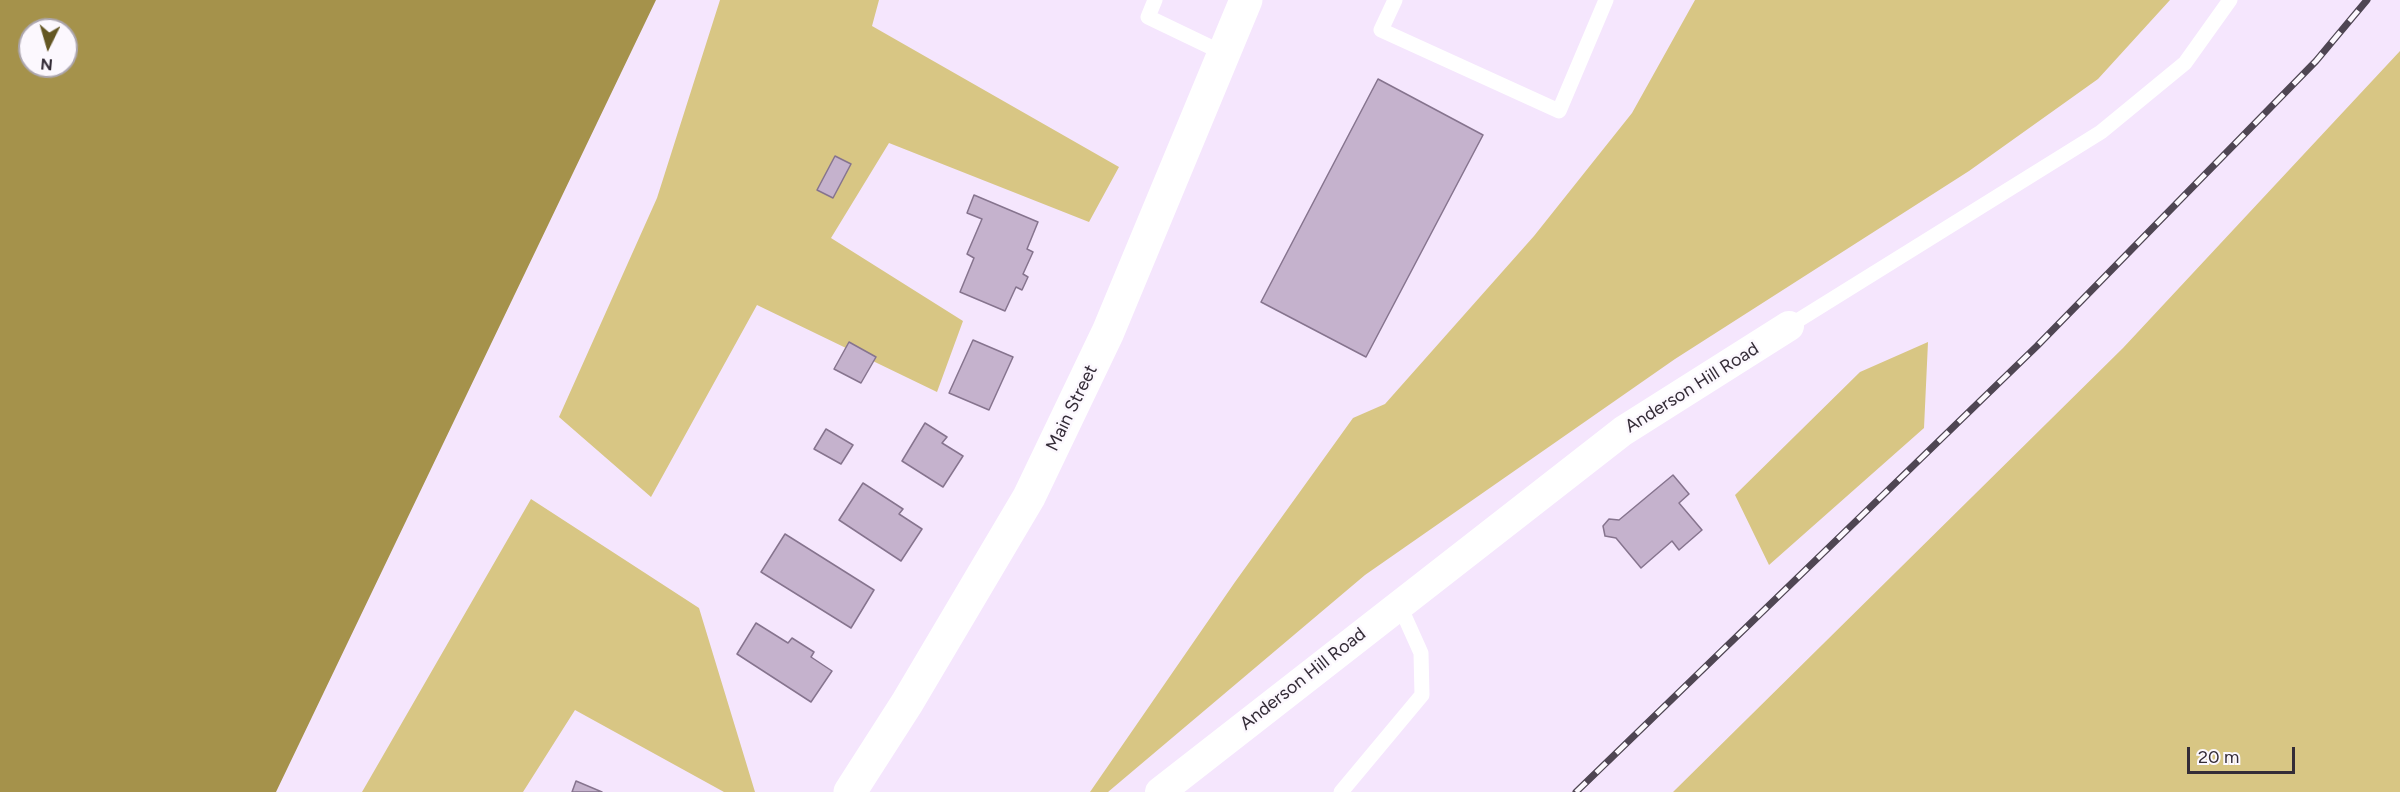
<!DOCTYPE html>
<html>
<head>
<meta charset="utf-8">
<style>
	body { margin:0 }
	#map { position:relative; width:2400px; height:792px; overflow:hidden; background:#f5e6fd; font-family:Figtree,sans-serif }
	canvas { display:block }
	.north { position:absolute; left:18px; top:18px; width:60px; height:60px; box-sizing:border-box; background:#fcf8fe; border:2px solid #aca6ae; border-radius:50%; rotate:185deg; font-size:16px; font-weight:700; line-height:24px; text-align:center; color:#342c37 }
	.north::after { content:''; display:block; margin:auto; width:21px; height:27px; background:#645723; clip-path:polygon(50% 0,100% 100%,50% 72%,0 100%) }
	.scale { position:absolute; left:2187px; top:747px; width:108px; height:27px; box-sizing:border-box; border:3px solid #342c37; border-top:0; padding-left:8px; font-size:18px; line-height:21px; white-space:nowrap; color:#342c37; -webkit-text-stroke:4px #fcf8fe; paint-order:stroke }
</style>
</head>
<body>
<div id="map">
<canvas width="2400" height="792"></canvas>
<div class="north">N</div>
<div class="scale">20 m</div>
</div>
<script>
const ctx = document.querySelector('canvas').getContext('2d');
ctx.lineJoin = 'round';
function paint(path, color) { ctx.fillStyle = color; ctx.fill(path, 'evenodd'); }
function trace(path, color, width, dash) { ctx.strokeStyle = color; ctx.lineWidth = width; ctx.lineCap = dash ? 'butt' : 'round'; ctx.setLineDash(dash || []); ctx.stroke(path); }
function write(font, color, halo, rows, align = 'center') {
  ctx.font = font + ' Figtree,sans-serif'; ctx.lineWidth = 5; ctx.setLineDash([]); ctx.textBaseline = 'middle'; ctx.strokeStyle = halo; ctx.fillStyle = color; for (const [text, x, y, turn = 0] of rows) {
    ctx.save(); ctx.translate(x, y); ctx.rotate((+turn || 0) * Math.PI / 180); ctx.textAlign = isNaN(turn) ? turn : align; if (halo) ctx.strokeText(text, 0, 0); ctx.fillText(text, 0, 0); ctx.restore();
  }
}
const green = new Path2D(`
	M720 0H879L872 26 1119 167 1089 222 889 143 831 238 963 321 937 392 757 305 651 497 559 417 657 198Z
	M1695 0H2170L2098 79 1969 171 1675 359 1365 575 1108 792H1090L1235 582 1353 418 1385 404 1534 236 1632 113Z
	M2400 51V792H1673L2123 348Z
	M1928 342 1924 428 1769 565 1735 495 1860 372Z
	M531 499 699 608 755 792H724L575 710 523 792H362Z`);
const water = new Path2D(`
	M0 0H656L276 792H0ZM30 30H66V66H30Z`);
const building = new Path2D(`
	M1378 79 1483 135 1366 357 1261 302Z
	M835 156 851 164 833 198 817 190Z
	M974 195 1038 222 1027 249 1033 252 1023 274 1028 277 1022 290 1016 287 1005 311 960 292 974 258 967 254 982 219 967 213Z
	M973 340 1013 357 989 410 949 393Z
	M849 342 876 357 861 383 834 369Z
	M925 423 947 437 942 443 963 456 943 487 902 461Z
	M826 429 853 445 841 464 814 449Z
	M1673 475 1689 494 1679 503 1702 530 1679 550 1672 541 1641 568 1616 538 1605 536 1603 526 1609 519 1619 520Z
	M863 483 903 509 899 514 922 529 901 561 839 520Z
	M785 534 874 590 851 628 761 572Z
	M756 623 788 643 792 638 814 652 811 657 832 671 811 702 737 654Z
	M576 781 602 792H572Z`);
const lane = new Path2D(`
	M1155 0 1148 17 1223 53
	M1395 0 1381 30 1559 111 1606 0
	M1789 326 2101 132 2185 63 2230 0
	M1341 792 1422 695 1421 653 1399 604`);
const street = new Path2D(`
	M1160 792 1623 431 1789 326`);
const secondary = new Path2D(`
	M850 792 907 703 1029 497 1108 332 1246 0`);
const rail = new Path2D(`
	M1576 792 2037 346 2316 61 2367 0`);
const streetNames = [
	["Anderson Hill Road",1692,388,-32],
	["Main Street",1072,408,-64],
	["Anderson Hill Road",1303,679,-38]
];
paint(green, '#d8c684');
paint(water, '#a5924b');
paint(building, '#c5b2cd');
trace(building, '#86748e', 1.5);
trace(lane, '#fff', 15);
trace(street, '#fff', 30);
trace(secondary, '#fff', 33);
trace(rail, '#4f4653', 7);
trace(rail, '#fcf8fe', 4.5, [14]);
write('18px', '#342c37', '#fcf8fe', streetNames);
</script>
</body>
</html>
